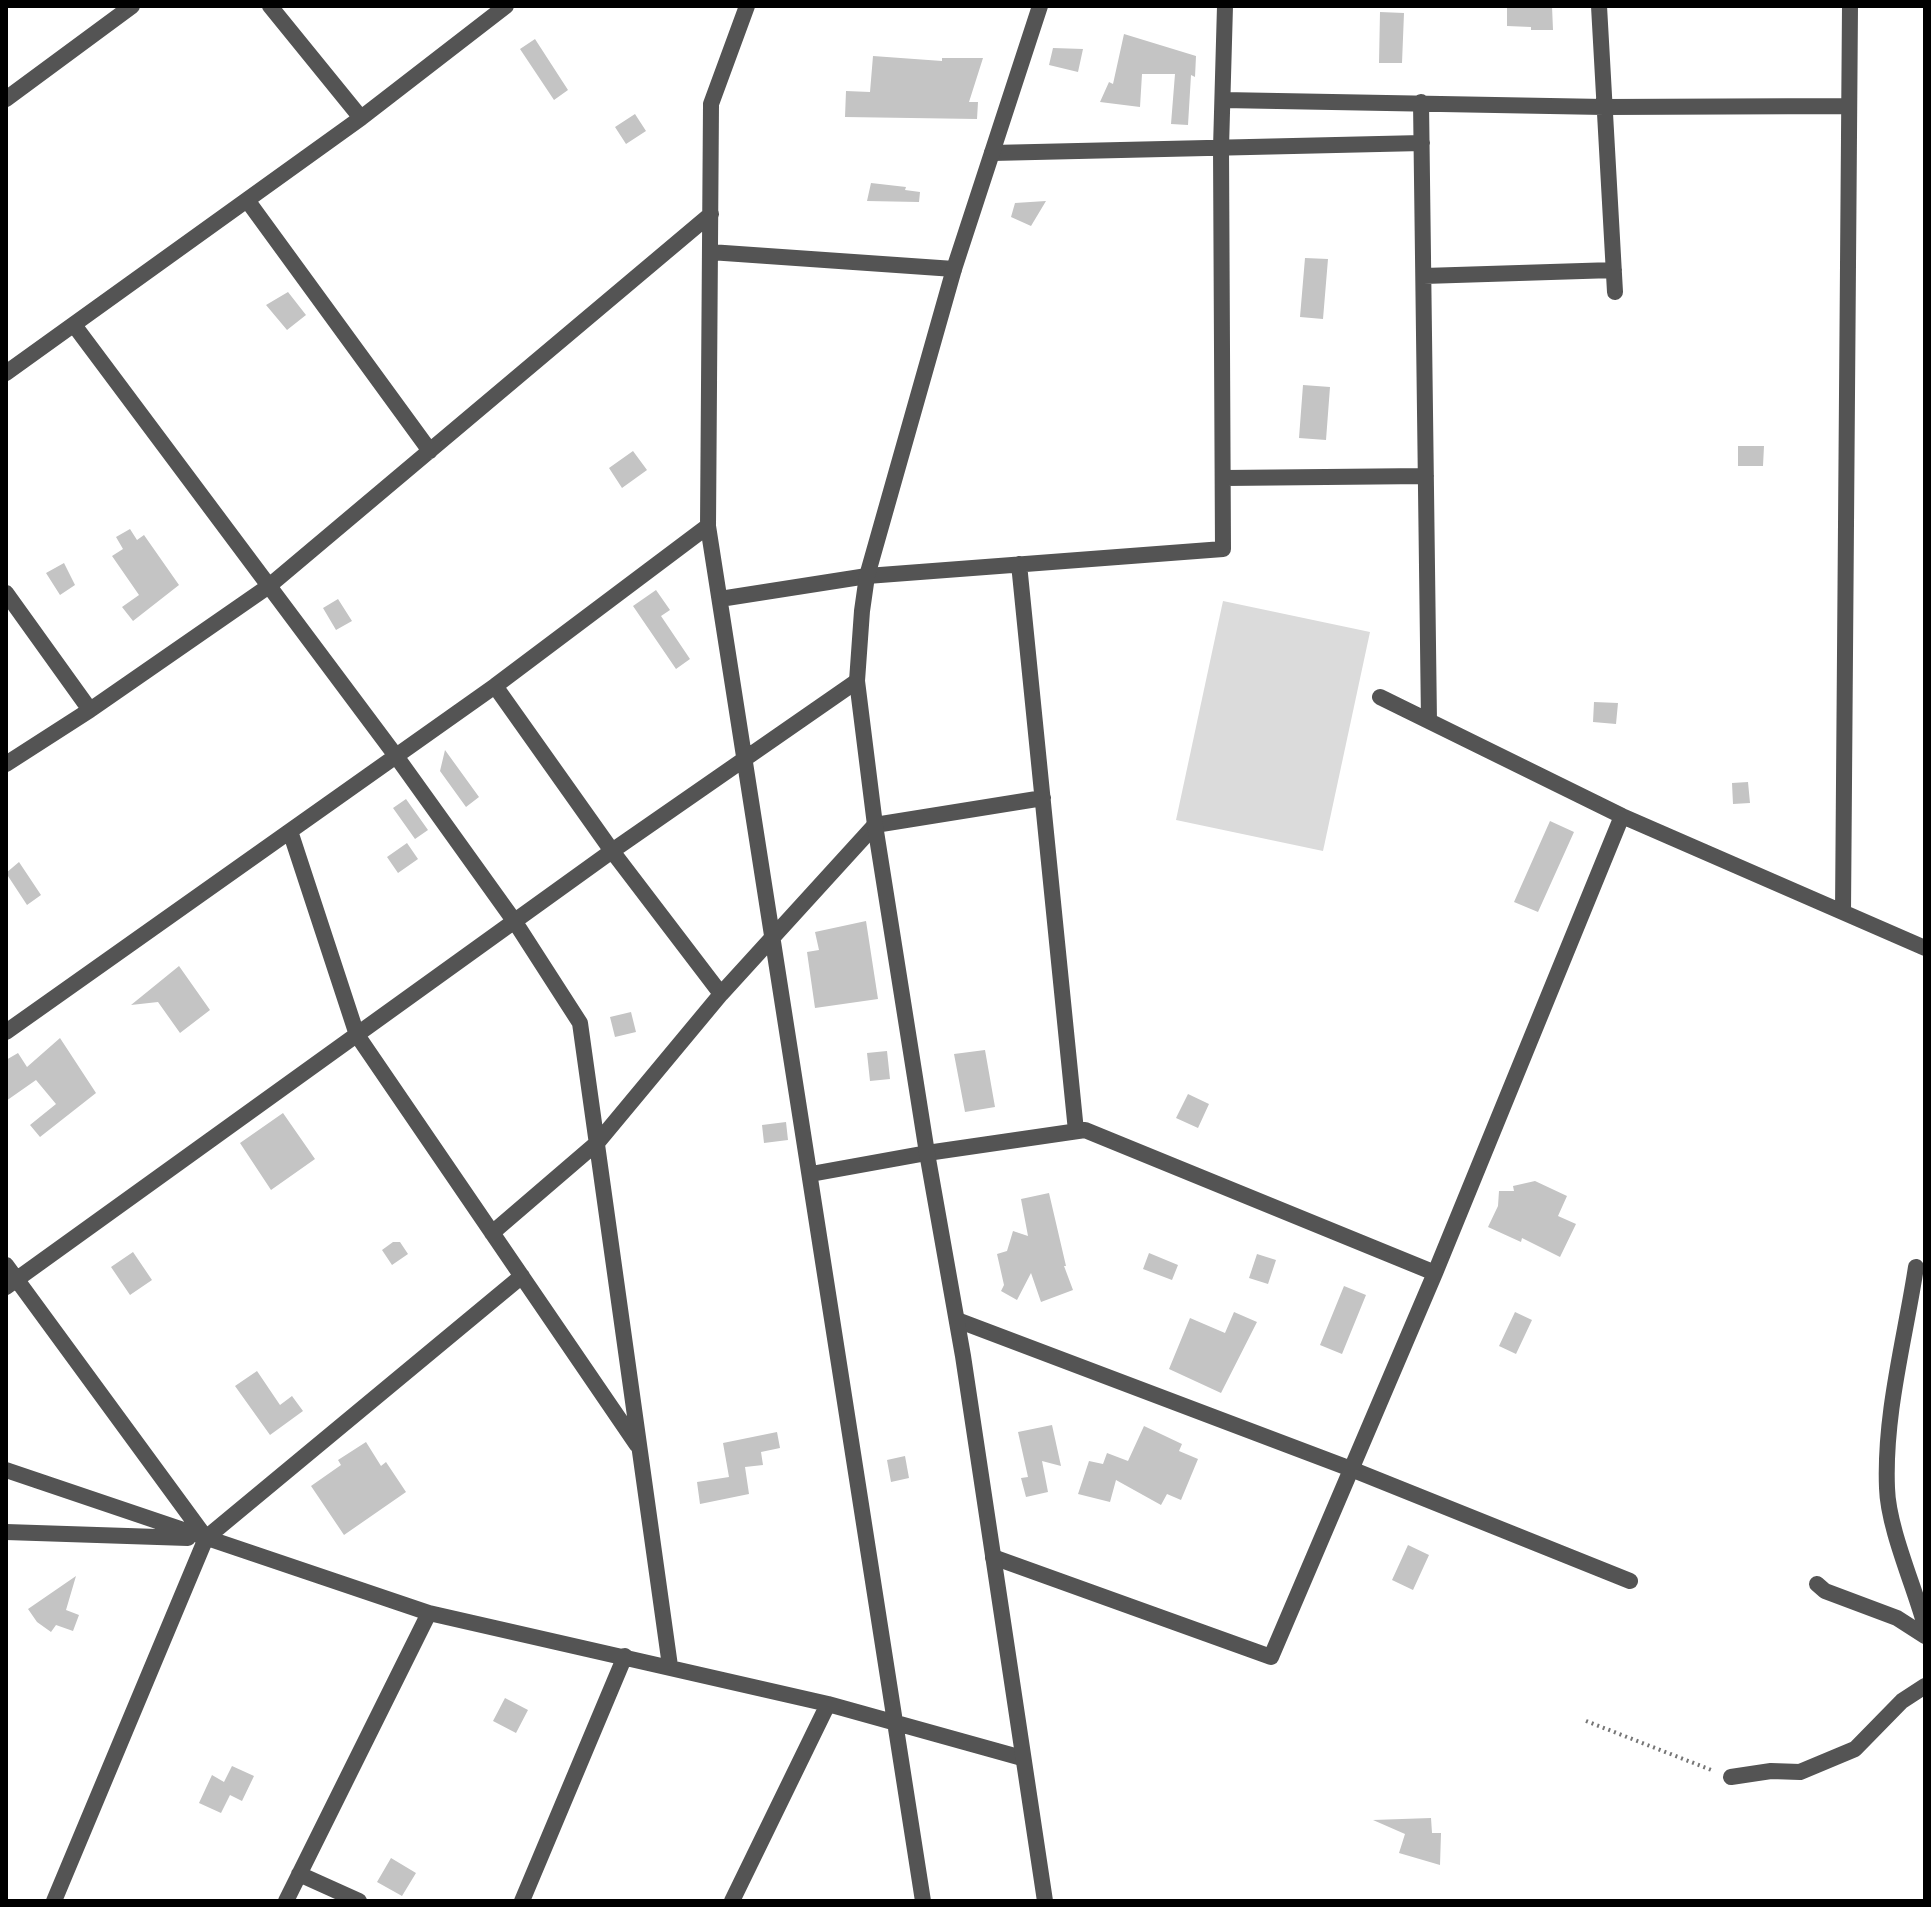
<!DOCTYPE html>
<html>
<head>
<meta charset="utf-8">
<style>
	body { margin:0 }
	#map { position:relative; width:1931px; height:1907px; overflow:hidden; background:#fff; font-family:Overpass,sans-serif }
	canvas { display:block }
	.frame { position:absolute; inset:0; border:8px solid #000; pointer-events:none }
</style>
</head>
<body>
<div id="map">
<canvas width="1931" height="1907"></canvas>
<div class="frame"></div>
</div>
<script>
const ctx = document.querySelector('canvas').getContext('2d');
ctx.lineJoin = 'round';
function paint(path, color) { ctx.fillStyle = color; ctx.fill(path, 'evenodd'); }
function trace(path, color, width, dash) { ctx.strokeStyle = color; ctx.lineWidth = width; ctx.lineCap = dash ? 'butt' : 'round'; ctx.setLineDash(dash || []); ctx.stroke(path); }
const green = new Path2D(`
	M1223 601 1370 632 1323 851 1176 820Z`);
const building = new Path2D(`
	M1507 6H1552L1553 30H1531V27L1507 26Z
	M1380 12 1404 13 1402 63H1379Z
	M1124 34 1196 56 1195 77 1191 75 1188 125 1171 124 1175 74H1142L1140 107 1100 102 1109 82 1113 84Z
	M535 39 568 90 554 100 520 49Z
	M1053 48 1083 49 1078 72 1049 65Z
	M873 56 942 61V58H983L969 102H978L977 119 845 117 846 91 870 92Z
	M635 114 646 131 626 144 615 127Z
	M871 183 906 187 905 190 920 192 919 202 867 201Z
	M1046 201 1031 226 1011 217 1015 203Z
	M1305 258 1328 259 1323 319 1300 317Z
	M288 292 306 315 287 330 266 305Z
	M1303 385 1330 387 1326 440 1299 438Z
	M1738 446H1764L1763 466H1738Z
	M633 451 647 470 622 488 609 468Z
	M130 529 137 540 144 535 179 585 133 621 122 607 139 595 112 556 123 549 116 537Z
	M64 563 75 585 60 595 46 573Z
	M656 590 670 610 661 616 690 659 676 669 633 606Z
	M338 599 352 621 336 630 323 608Z
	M1594 702 1618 703 1616 724 1593 722Z
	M445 750 479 797 466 807 440 771Z
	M1748 782 1750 803 1733 804 1732 783Z
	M406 799 428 830 415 839 393 808Z
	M1550 821 1574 832 1538 912 1514 902Z
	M407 843 418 859 398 873 387 857Z
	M19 862 41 895 27 905 6 873Z
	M866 921 878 999 815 1008 807 952 819 950 815 932Z
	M179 966 210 1010 180 1033 158 1002 131 1005Z
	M631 1012 636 1032 615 1037 610 1017Z
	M60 1038 96 1093 40 1137 30 1125 56 1104 36 1080 6 1101V1060L18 1053 27 1067Z
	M985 1050 995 1107 965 1112 954 1054Z
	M887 1051 890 1079 870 1081 867 1053Z
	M1188 1094 1209 1104 1198 1128 1176 1118Z
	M283 1113 315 1159 271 1190 240 1143Z
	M786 1122 788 1140 764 1143 762 1125Z
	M1535 1181 1567 1196 1558 1216 1576 1224 1560 1257 1522 1238 1521 1242 1488 1227 1498 1206 1499 1191H1514L1513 1186Z
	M1049 1193 1066 1266H1064L1073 1290 1041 1302 1031 1273 1017 1300 1001 1291 1004 1285 997 1254 1007 1251 1013 1231 1028 1236 1021 1199Z
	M393 1242H400L408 1254 392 1265 382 1250Z
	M133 1252 152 1280 130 1295 111 1267Z
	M1149 1253 1178 1265 1172 1280 1143 1269Z
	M1257 1254 1276 1260 1268 1284 1249 1278Z
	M1344 1286 1366 1295 1342 1354 1320 1345Z
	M1234 1312 1257 1322 1221 1393 1169 1369 1190 1318 1225 1333Z
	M1515 1312 1532 1320 1516 1354 1499 1346Z
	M257 1371 280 1405 292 1396 303 1411 270 1435 235 1386Z
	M1052 1425 1061 1466 1042 1461 1048 1492 1026 1497 1021 1478 1028 1477 1018 1432Z
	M1144 1426 1182 1444 1179 1451 1198 1459 1181 1500 1167 1494 1161 1505 1116 1480 1110 1502 1078 1494 1089 1461 1103 1464 1107 1453 1128 1461Z
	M777 1432 780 1448 761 1452 763 1465 745 1467 749 1494 700 1504 697 1482 729 1477 723 1443Z
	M366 1442 381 1466 386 1462 406 1492 344 1535 311 1486 341 1465 338 1460Z
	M905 1456 909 1478 891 1482 887 1460Z
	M1408 1545 1429 1555 1413 1590 1392 1580Z
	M76 1576 66 1610 79 1615 73 1631 56 1625 51 1632 37 1622 28 1609Z
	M505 1698 528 1710 516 1733 493 1721Z
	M232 1766 254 1776 242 1801 230 1795 221 1813 199 1803 212 1775 224 1782Z
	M1431 1818 1432 1833H1441L1440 1865 1399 1853 1405 1834 1373 1820Z
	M391 1858 416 1873 402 1896 377 1882Z`);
const path = new Path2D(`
	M1586 1721 1714 1771`);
const minor = new Path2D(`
	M270 6 361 118
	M747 6 711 104 708 526 923 1901
	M1599 6 1615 292
	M6 99 132 6
	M1223 100 1604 107 1849 106
	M1421 102 1429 721
	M992 153 1422 143
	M247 200 430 451
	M710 252 954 269
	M1424 276 1614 270
	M74 325 396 756 515 922 580 1023 670 1666
	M6 373 361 118 506 6
	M1225 478 1426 476
	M1019 564 1076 1131
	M6 593 90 710
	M720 599 867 576 1223 549 1221 148 1225 6
	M495 686 612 851 721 994
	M1380 697 1622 816 1925 948
	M6 764 90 710 269 586 711 214
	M290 831 357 1035 637 1445
	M1843 912 1850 6
	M6 1032 495 686 708 526
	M811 1174 927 1153 1085 1130 1435 1273
	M492 1233 598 1142 721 994 875 825 1043 798
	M6 1265 206 1538
	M1916 1267C1905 1339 1884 1414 1887 1488 1888 1526 1912 1581 1923 1619L1925 1636
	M6 1287 612 851 857 681
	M957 1320 1351 1469 1630 1581
	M6 1470 429 1613 828 1704 1022 1758
	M6 1532 188 1538
	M993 1557 1271 1657 1435 1273 1622 816
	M1817 1584 1825 1591 1897 1618 1925 1636
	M1731 1777 1771 1771 1800 1772 1855 1749 1902 1701 1925 1686
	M299 1874 359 1901
	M54 1901 206 1538 522 1276
	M286 1901 429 1613
	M522 1901 625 1656
	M732 1901 828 1704`);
const tertiary = new Path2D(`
	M1040 6 954 269 867 576 862 611 857 681 875 825 927 1153 963 1356 1045 1901`);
paint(green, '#dbdbdb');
paint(building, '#c4c4c4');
trace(path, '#767676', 4, [2, 4]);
trace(minor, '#545454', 16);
trace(tertiary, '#545454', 16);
</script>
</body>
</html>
